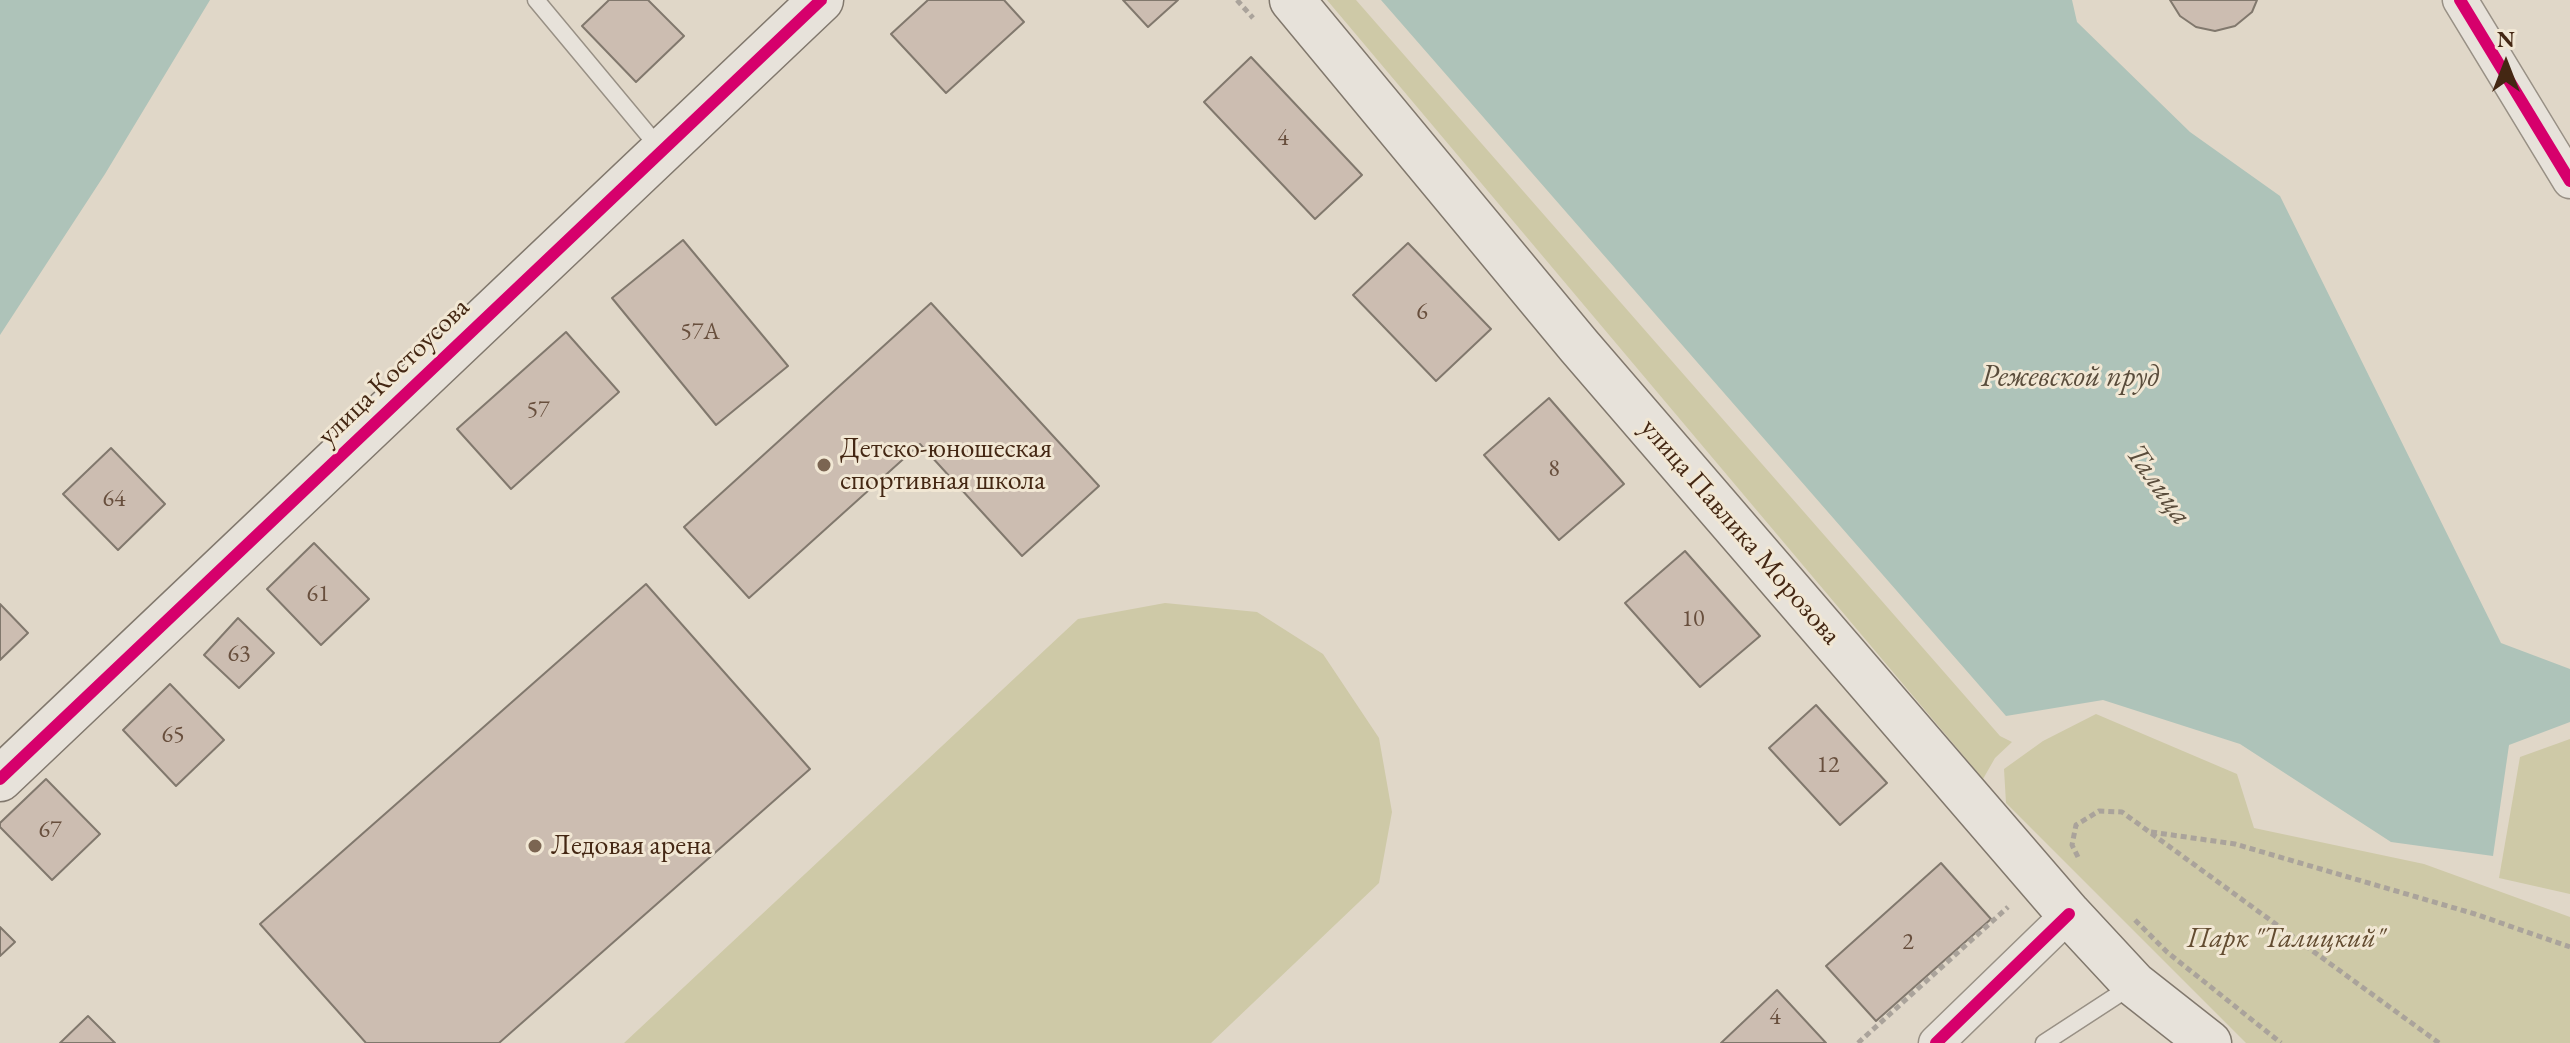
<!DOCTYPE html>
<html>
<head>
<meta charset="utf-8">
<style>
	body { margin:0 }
	#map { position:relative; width:2570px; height:1043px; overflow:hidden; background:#e0d7c8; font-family:"EB Garamond",serif }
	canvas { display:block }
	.north { position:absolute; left:2466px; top:24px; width:80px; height:80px; -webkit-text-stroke:6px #f1e7d4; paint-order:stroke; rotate:0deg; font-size:22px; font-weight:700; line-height:32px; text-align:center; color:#442713 }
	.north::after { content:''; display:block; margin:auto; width:28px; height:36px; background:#442713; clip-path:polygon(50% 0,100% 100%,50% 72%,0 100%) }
</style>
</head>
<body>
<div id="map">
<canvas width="2570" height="1043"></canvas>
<div class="north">N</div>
</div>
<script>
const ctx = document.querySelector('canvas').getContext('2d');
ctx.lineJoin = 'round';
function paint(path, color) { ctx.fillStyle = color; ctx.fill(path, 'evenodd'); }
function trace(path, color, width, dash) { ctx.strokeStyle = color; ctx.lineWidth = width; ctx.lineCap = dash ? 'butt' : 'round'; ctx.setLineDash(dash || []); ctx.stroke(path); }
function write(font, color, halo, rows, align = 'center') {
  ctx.font = font + ' "EB Garamond",serif'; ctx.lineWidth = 6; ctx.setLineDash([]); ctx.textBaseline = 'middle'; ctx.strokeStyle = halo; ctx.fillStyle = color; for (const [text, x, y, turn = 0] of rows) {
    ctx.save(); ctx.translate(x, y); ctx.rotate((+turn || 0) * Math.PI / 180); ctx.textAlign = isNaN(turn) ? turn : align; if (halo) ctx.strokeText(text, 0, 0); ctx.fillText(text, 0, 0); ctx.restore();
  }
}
const green = new Path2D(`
	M1327 0H1356L2000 736 2012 742 1995 758 1983 779Z
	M1165 603 1257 612 1323 654 1379 738 1392 812 1379 883 1211 1043H624L1078 619Z
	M2096 714 2237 774 2254 828 2424 864 2570 917V1043H2246L2006 803 2004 769 2043 741Z
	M2570 739V894L2499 878 2520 757Z`);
const water = new Path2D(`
	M0 0H210L105 174 0 335Z
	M1381 0H2072L2077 22 2190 132 2280 196 2501 643 2570 669V722L2509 745 2493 856 2391 842 2240 744 2103 700 2006 716Z`);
const building = new Path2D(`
	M609 0H648L684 36 636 82 582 26Z
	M928 0H1004L1024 22 946 93 891 34Z
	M1123 0H1178L1148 27Z
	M2170 0H2257L2252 12 2235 26 2215 31 2196 27 2180 16Z
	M1251 57 1362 175 1315 219 1204 102Z
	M683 240 788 366 716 425 612 298Z
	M1408 243 1491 329 1436 381 1353 295Z
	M931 303 1099 486 1022 556 920 444 749 598 684 527Z
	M566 332 619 392 511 489 457 429Z
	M1549 398 1624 484 1559 540 1484 455Z
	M111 448 165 504 118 550 63 494Z
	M314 543 369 599 321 645 267 589Z
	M1685 551 1760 636 1700 687 1625 603Z
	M646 584 810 769 499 1043H366L260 924Z
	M0 604 28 633 0 660Z
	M238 618 274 653 239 688 204 655Z
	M170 684 224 740 176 786 123 730Z
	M1816 705 1887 783 1840 825 1769 748Z
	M46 779 100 834 52 880 0 827V823Z
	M1941 863 1991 919 1876 1021 1826 966Z
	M0 927 15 942 0 956Z
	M1777 990 1826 1043H1721Z
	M88 1016 115 1043H60Z`);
const path = new Path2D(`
	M1237 0 1253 18
	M2151 832 2235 844 2475 914 2570 947
	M2078 857 2072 845 2076 825 2099 811 2122 812 2439 1043
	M2135 920 2167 952 2281 1043
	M1858 1043 2008 907`);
const lane = new Path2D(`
	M536 0 661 150
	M2044 1043 2133 985`);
const street = new Path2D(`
	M2460 0 2570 181
	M1936 1043 2069 914`);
const secondary = new Path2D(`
	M1292 0 1579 346 2069 914 2134 984 2209 1043
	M0 779 821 0`);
const cycleway = new Path2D(`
	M2460 0 2570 181
	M0 779 821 0
	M1936 1043 2069 914`);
const markers = [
	[824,465,8,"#7b6552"],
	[535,846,8,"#7b6552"]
];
const numberNames = [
	["4",1283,138],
	["6",1422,312],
	["57А",700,332],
	["57",538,410],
	["8",1554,469],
	["64",114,499],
	["61",318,594],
	["10",1693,619],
	["63",239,654],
	["65",173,735],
	["12",1828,765],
	["67",50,830],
	["2",1908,942],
	["4",1775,1017]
];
const streetNames = [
	["улица Костоусова",394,372,-44],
	["улица Павлика Морозова",1740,532,49]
];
const poiNames = [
	["Детско-юношеская",840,449],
	["спортивная школа",840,481],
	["Ледовая арена",551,846]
];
const parkNames = [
	["Парк \"Талицкий\"",2286,939]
];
const waterNames = [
	["Режевской пруд",2070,378],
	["Талица",2158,485,55]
];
paint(green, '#cec9a7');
paint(water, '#aec3b9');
paint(building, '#ccbdb1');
trace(building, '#81786d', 2);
trace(lane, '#989085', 19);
trace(street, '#989085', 37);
trace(secondary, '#81786d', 47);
trace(path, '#aaa39b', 5, [6, 4]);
trace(lane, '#e7e2da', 16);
trace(street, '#e7e2da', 34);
trace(secondary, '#e7e2da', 44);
trace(cycleway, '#d6006c', 12);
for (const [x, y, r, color] of markers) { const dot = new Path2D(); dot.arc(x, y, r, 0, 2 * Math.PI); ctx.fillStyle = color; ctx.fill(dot); trace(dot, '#f1e7d4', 3); }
write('24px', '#684f3d', null, numberNames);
write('28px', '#442713', '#f1e7d4', streetNames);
write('28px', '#442713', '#f1e7d4', poiNames, 'left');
write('italic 28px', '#634c31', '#f1e7d4', parkNames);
write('italic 30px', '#594c3b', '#f1e7d4', waterNames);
</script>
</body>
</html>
